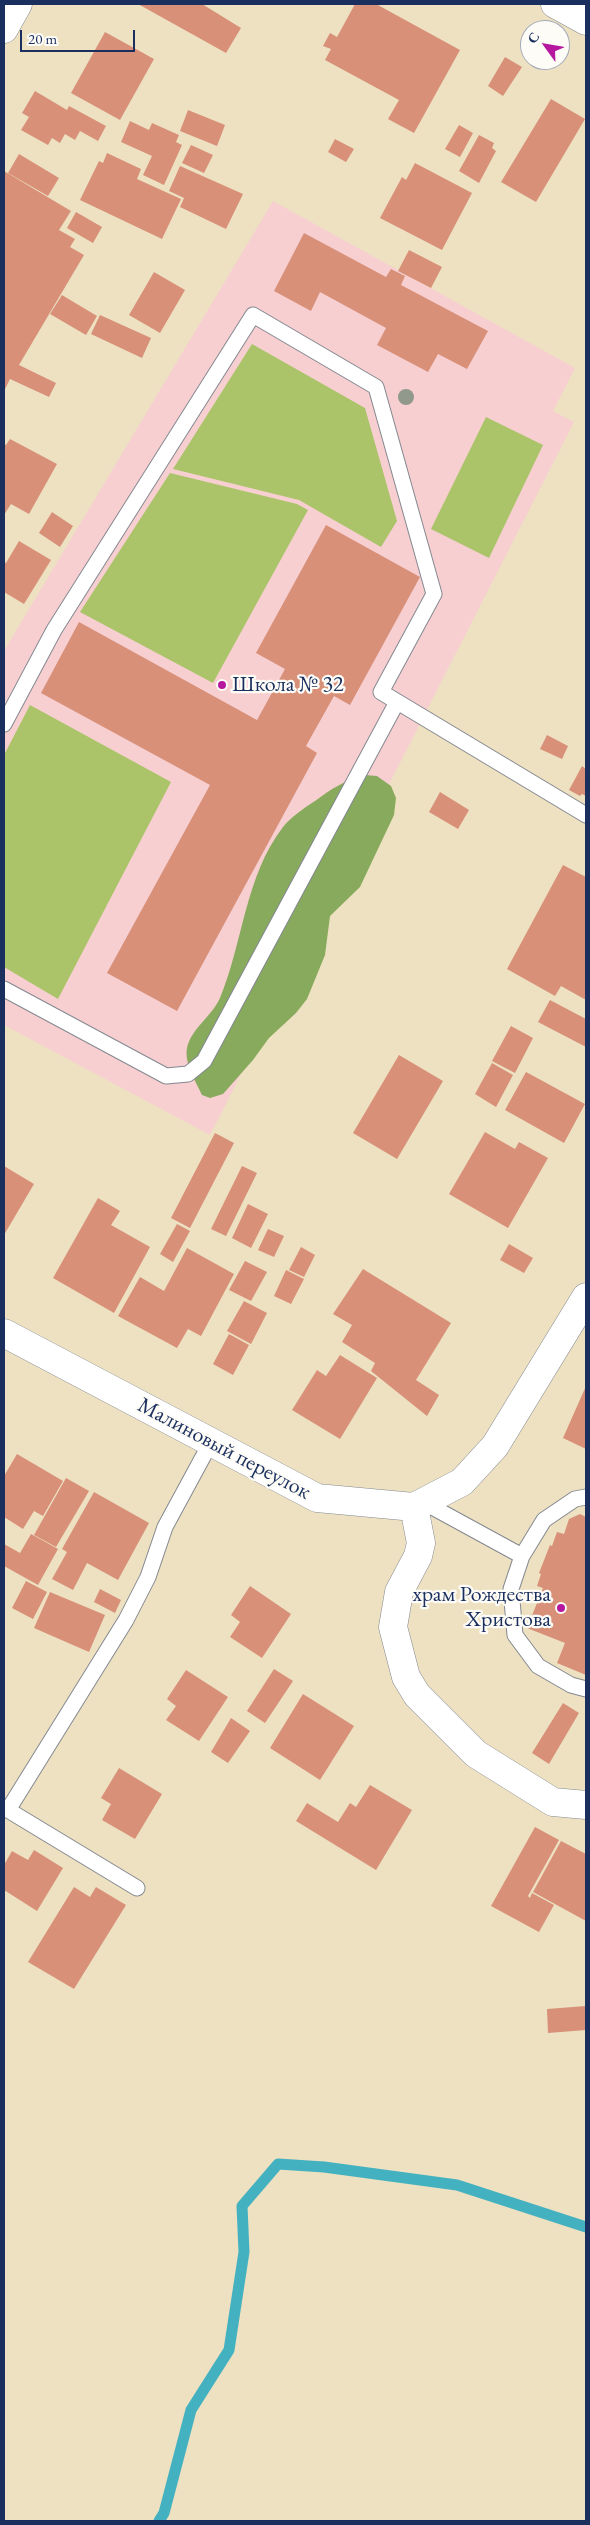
<!DOCTYPE html>
<html>
<head>
<meta charset="utf-8">
<style>
	body { margin:0 }
	#map { position:relative; width:590px; height:2525px; overflow:hidden; background:#ede1c1; font-family:"EB Garamond",serif }
	canvas { display:block }
	.frame { position:absolute; inset:0; border:5px solid #1b2f5e; pointer-events:none }
	.north { position:absolute; left:520px; top:20px; width:50px; height:50px; box-sizing:border-box; background:#fdfcf7; border:1px solid #a3aaba; border-radius:50%; rotate:302deg; font-size:14px; font-weight:700; line-height:20px; text-align:center; color:#1b2f5e }
	.north::after { content:''; display:block; margin:auto; width:18px; height:22px; background:#b5179e; clip-path:polygon(50% 0,100% 100%,50% 72%,0 100%) }
	.scale { position:absolute; left:20px; top:30px; width:115px; height:22px; box-sizing:border-box; border:2px solid #1b2f5e; border-top:0; padding-left:6px; font-size:15px; line-height:18px; white-space:nowrap; color:#1b2f5e; -webkit-text-stroke:4px #fdfcf7; paint-order:stroke }
</style>
</head>
<body>
<div id="map">
<canvas width="590" height="2525"></canvas>
<div class="frame"></div>
<div class="north">С</div>
<div class="scale">20 m</div>
</div>
<script>
const ctx = document.querySelector('canvas').getContext('2d');
ctx.lineJoin = 'round';
function paint(path, color) { ctx.fillStyle = color; ctx.fill(path, 'evenodd'); }
function trace(path, color, width, dash) { ctx.strokeStyle = color; ctx.lineWidth = width; ctx.lineCap = dash ? 'butt' : 'round'; ctx.setLineDash(dash || []); ctx.stroke(path); }
function write(font, color, halo, rows, align = 'center') {
  ctx.font = font + ' "EB Garamond",serif'; ctx.lineWidth = 4.5; ctx.setLineDash([]); ctx.textBaseline = 'middle'; ctx.strokeStyle = halo; ctx.fillStyle = color; for (const [text, x, y, turn = 0] of rows) {
    ctx.save(); ctx.translate(x, y); ctx.rotate((+turn || 0) * Math.PI / 180); ctx.textAlign = isNaN(turn) ? turn : align; if (halo) ctx.strokeText(text, 0, 0); ctx.fillText(text, 0, 0); ctx.restore();
  }
}
const built = new Path2D(`
	M273 201 575 368 553 411 574 422 210 1135 4 1025V651Z`);
const green = new Path2D(`
	M252 344 365 408 397 521 381 547 299 500 173 469Z
	M486 417 543 445 489 558 431 529Z
	M170 473 297 504 308 510 213 683 80 612Z
	M30 705 171 782 58 999 4 967V755Z`);
const forest = new Path2D(`
	M365 775 377 776 391 786 396 798 394 815 360 887 330 916 325 955 307 999 296 1013 269 1038 253 1060 223 1094 210 1098 202 1095C196 1082 184 1063 187 1048 191 1029 212 1016 220 998 243 943 245 876 283 827 291 817 304 808 315 801 331 789 345 780 365 775Z`);
const stream = new Path2D(`
	M159 2521 164 2513 191 2410 229 2350 244 2252 242 2206 278 2164 324 2167 457 2185 586 2227`);
const building = new Path2D(`
	M138 4H202L241 28 226 53Z
	M355 4H376L460 50 414 133 388 119 399 100 325 60 331 49 323 46 330 33 337 37Z
	M105 32 154 59 120 120 71 93Z
	M505 57 522 67 503 96 488 86Z
	M35 91 67 110 69 106 106 126 98 141 80 131 75 140 65 134 60 143 52 138 48 145 21 130 29 117 22 113Z
	M551 99 585 119 536 202 501 182Z
	M188 110 225 125 217 146 180 131Z
	M130 121 149 130 152 123 179 135 176 142 182 145 164 185 143 175 152 156 121 142Z
	M459 125 473 133 460 157 445 149Z
	M479 135 494 143 492 148 496 151 479 183 459 171Z
	M335 139 354 149 346 162 328 152Z
	M191 145 213 155 204 173 182 163Z
	M107 153 141 169 137 179 181 199 162 239 80 200 99 161 103 163Z
	M19 154 59 178 48 196 8 173Z
	M415 163 472 193 442 250 380 218 402 177 406 180Z
	M180 166 243 194 226 229 180 207 184 198 169 191Z
	M4 171 71 211 59 230 75 239 70 247 84 255 19 365 56 383 49 397 10 379 4 391Z
	M76 212 102 227 93 243 67 228Z
	M304 233 386 277 391 269 405 276 401 285 488 331 467 369 438 354 428 372 377 345 386 328 320 292 311 311 274 291Z
	M409 250 442 267 431 288 398 271Z
	M154 272 185 290 160 333 129 315Z
	M62 295 97 316 86 335 50 314Z
	M100 315 151 338 142 358 91 334Z
	M10 439 57 464 29 514 11 504 4 515V444L6 445Z
	M52 512 73 526 60 547 39 533Z
	M326 525 420 577 350 705 334 696 306 746 317 753 177 1011 107 973 210 785 41 693 79 622 257 720 285 669 256 653Z
	M19 541 51 560 24 604 4 592V562L6 563Z
	M547 735 568 746 562 759 540 749Z
	M582 766 586 769V796L582 794 580 796 569 790Z
	M440 792 469 810 458 829 429 812Z
	M563 865 586 877V1000L561 986 555 996 507 969Z
	M550 1000 586 1019V1047L538 1022Z
	M511 1026 533 1038 515 1073 492 1061Z
	M399 1055 443 1081 397 1159 353 1133Z
	M492 1063 513 1075 496 1107 475 1094Z
	M526 1072 585 1104 564 1143 505 1110Z
	M485 1132 515 1149 519 1142 548 1158 508 1228 449 1194Z
	M215 1133 234 1143 190 1228 171 1218Z
	M4 1166 34 1184 4 1235Z
	M242 1166 257 1173 226 1236 211 1229Z
	M98 1198 120 1211 111 1225 150 1247 114 1313 53 1278Z
	M248 1204 268 1214 251 1248 232 1238Z
	M177 1224 190 1231 173 1262 160 1254Z
	M268 1229 284 1236 274 1257 258 1250Z
	M509 1244 533 1258 524 1273 500 1260Z
	M301 1247 315 1255 304 1277 289 1270Z
	M187 1248 234 1274 201 1336 188 1329 177 1348 118 1316 140 1277 164 1291Z
	M245 1261 267 1272 251 1301 229 1290Z
	M363 1269 451 1323 416 1380 439 1395 427 1416 371 1371 375 1363 342 1342 352 1325 333 1314Z
	M286 1270 304 1279 291 1304 274 1296Z
	M244 1301 267 1313 251 1344 227 1331Z
	M229 1334 249 1345 233 1375 213 1364Z
	M340 1355 377 1378 340 1439 292 1410 317 1370 326 1376Z
	M586 1386V1449L563 1438Z
	M17 1454 63 1481 43 1516 34 1511 23 1529 4 1517V1476Z
	M66 1478 89 1491 56 1547 34 1535Z
	M94 1492 149 1523 118 1580 87 1563 73 1590 52 1579 67 1552 62 1549Z
	M580 1514 586 1517V1675L557 1663 565 1643 527 1628 543 1588 537 1586 541 1574 539 1573 550 1545 552 1546 557 1532 564 1534 569 1519Z
	M31 1534 58 1549 38 1585 4 1566V1544L20 1553Z
	M26 1581 47 1592 33 1619 12 1608Z
	M250 1586 291 1614 262 1658 230 1637 240 1622 231 1615Z
	M100 1589 121 1600 115 1613 94 1602Z
	M50 1592 105 1615 89 1652 34 1628Z
	M274 1669 293 1681 265 1723 247 1711Z
	M186 1670 228 1697 199 1741 166 1720 176 1706 167 1699Z
	M303 1694 354 1726 320 1780 270 1748Z
	M563 1703 579 1713 549 1764 532 1753Z
	M231 1718 250 1731 228 1763 211 1752Z
	M119 1768 162 1794 135 1839 102 1820 111 1804 101 1798Z
	M370 1785 412 1810 376 1870 296 1821 307 1803 338 1822 350 1803 356 1807Z
	M535 1827 559 1840 528 1896 530 1898 532 1893 554 1905 539 1932 491 1906Z
	M561 1841 586 1854V1921L533 1892Z
	M34 1850 63 1868 37 1911 4 1890V1865L12 1851 28 1860Z
	M74 1887 90 1897 96 1887 126 1905 74 1989 28 1962Z
	M586 2006V2030L548 2033 547 2009Z`);
const lane = new Path2D(`
	M4 724 54 630 253 315 376 387 434 594 381 692 586 815
	M4 989 166 1076 188 1074 204 1061 397 702
	M586 1497 575 1499 544 1520 522 1556 511 1589 515 1635 538 1666 571 1685 586 1689
	M423 1502 522 1556
	M137 1888 8 1810 126 1620 148 1577 165 1527 211 1442`);
const street = new Path2D(`
	M555 4 586 21
	M4 29 18 4
	M4 1333 317 1498 414 1507
	M414 1507 421 1543 418 1556 399 1592 393 1627 406 1677 417 1695 476 1754 553 1802 586 1805
	M414 1507 462 1482 495 1446 586 1297`);
const trees = [
	[406,397]
];
const markers = [
	[222,685,5,"#b5179e"],
	[561,1608,5,"#b5179e"]
];
const poiNames = [
	["Школа № 32",232,685],
	["храм Рождества",551,1595,"right"],
	["Христова",551,1620,"right"]
];
const streetNames = [
	["Малиновый переулок",224,1449,28]
];
paint(built, '#f7cfd1');
paint(green, '#abc469');
paint(forest, '#88aa5d');
trace(stream, '#44b1c1', 11);
paint(building, '#d89079');
trace(lane, '#848890', 17);
trace(street, '#848890', 29);
trace(lane, '#fff', 15);
trace(street, '#fff', 28);
ctx.fillStyle = '#91988c';
for (const [x, y] of trees) { ctx.beginPath(); ctx.arc(x, y, 8, 0, 2 * Math.PI); ctx.fill(); }
for (const [x, y, r, color] of markers) { const dot = new Path2D(); dot.arc(x, y, r, 0, 2 * Math.PI); ctx.fillStyle = color; ctx.fill(dot); trace(dot, '#fdfcf7', 2); }
write('22px', '#1b2f5e', '#fdfcf7', poiNames, 'left');
write('22px', '#1b2f5e', '#fdfcf7', streetNames);
</script>
</body>
</html>
